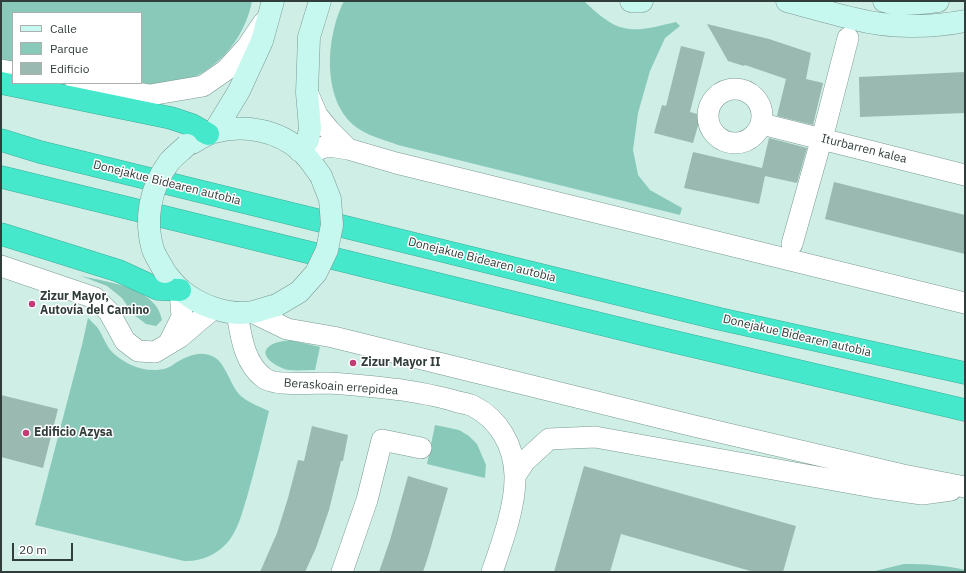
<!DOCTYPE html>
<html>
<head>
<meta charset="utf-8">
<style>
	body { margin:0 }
	#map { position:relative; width:966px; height:573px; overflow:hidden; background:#ceeee6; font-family:"IBM Plex Sans",sans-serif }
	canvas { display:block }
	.frame { position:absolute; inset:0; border:2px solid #303d3a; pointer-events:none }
	.legend { position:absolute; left:12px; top:12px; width:130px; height:72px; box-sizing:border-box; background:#fff; border:1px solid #acb1b0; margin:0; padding:5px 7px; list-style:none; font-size:12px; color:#303d3a }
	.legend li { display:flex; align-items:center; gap:8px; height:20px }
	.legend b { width:20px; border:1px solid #acb1b0 }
	.scale { position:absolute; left:12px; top:543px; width:61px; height:18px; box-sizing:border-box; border:2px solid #303d3a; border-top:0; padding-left:5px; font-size:12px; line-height:14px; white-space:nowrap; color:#303d3a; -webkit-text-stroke:3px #fff; paint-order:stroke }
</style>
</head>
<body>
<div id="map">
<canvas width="966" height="573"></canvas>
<div class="frame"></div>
<ul class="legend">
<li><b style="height:5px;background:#c7f8ef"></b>Calle</li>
<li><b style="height:11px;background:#88c9ba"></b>Parque</li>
<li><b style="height:11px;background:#9ab9b1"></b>Edificio</li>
</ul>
<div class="scale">20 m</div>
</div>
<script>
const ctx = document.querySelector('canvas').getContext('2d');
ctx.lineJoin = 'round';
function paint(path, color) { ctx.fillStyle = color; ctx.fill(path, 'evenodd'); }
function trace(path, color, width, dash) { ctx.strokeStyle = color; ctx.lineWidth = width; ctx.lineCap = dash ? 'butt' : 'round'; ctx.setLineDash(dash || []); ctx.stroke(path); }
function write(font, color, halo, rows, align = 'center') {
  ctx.font = font + ' "IBM Plex Sans",sans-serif'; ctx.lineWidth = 3; ctx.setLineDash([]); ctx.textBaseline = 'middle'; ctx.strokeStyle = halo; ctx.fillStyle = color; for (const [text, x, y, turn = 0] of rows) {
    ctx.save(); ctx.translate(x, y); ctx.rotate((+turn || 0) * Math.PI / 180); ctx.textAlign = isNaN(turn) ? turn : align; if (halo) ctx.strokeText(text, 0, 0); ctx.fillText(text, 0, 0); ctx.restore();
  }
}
const green = new Path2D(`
	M1 1H252C245 39 215 75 176 83 166 85 155 84 145 84L141 83V13H13V62L1 60Z
	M344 1H584C592 9 609 24 620 27 638 33 658 26 676 22L680 26 665 38 650 71 638 113 633 150 638 175 650 190 682 208 680 215 398 145C385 140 366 135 356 127 321 100 326 36 344 1Z
	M81 276C108 282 157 288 162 320L156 326 146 324 133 314 122 298 107 286Z
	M88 318C91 321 94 324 97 327 103 335 105 345 113 353 127 366 148 374 167 368 170 367 174 364 177 362 189 355 201 350 214 357 225 363 230 383 238 393 246 402 258 406 269 411 262 440 255 469 247 497 242 513 238 530 227 543 216 555 200 562 184 561L35 525 82 345Z
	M290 340 320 347 315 370C307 370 298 371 289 370 280 369 254 355 271 345 276 342 284 341 290 340Z
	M435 425 459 430 469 436 477 444 486 465 485 478 427 464Z
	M904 564C925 564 945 565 965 570V572H871Z`);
const building = new Path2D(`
	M707 24 769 39 811 53 806 79 823 83 813 125 777 116 786 79 745 65 744 66 728 61Z
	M681 46 705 52 690 112 701 115 693 143 654 133 662 105 666 106Z
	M965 72V113L860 117 859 77Z
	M769 138 807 148 797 183 765 176 759 204 684 188 693 152 762 168Z
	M834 182 965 215V254L825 219Z
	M1 395 58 409 43 468 1 457Z
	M312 426 348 435 343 461H341L329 510 316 548 305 572H260L277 533 288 498 298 460 304 461Z
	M584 466 796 526 783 572H754L621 534 610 572H554Z
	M408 476 448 488 428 557 423 572H379L390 540Z`);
const street = new Path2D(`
	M1 70 13 72
	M76 83 150 95 203 86 226 70 247 47 264 22
	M708 116a27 27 0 1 1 54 0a27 27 0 1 1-54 0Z
	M308 94 317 115 330 131 348 149
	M762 124 965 175
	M825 127 848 38
	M305 155 324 147H335L348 149 396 163 965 303
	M792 244 819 148
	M1 266 95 298 109 312 125 341 138 351 155 352 180 337 214 308
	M252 312 287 329 333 337 690 425 903 475 965 487
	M237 313C241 336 244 363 264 378 274 386 312 383 326 383 352 384 377 387 402 390 421 393 440 396 458 402 463 403 469 404 473 406 499 419 514 446 515 475 516 505 502 543 492 572
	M169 343 182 317 180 290
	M515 476 525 461 549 439 595 437 873 487 922 494 951 490
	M342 572 367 500 382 440 421 448`);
const secondary = new Path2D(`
	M631 1H642
	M787 1C810 7 833 14 855 19 890 28 930 28 965 21
	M884 1C901 6 921 3 938 1
	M214 132 239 91 262 41 273 1
	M192 143C199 139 206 134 214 132 244 124 278 130 301 151 309 158 315 168 321 176
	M300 151 308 140 310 128 307 93 309 37 320 1
	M168 276C172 281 176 286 181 290 200 306 228 316 253 312 261 310 269 307 277 305`);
const highway = new Path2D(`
	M1 83 171 118 192 125 208 134
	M1 140 40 152 720 319 965 373
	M1 177 654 337 965 410
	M1 234 119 271 158 289 180 290`);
const secondaryBridge = new Path2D(`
	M165 272C161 265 156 257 153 250 144 220 150 188 169 162 174 156 181 151 187 145
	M277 305 299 292 316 273 327 250 332 225 330 199 321 176`);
const markers = [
	[32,304,4,"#c43b76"],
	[353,363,4,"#c43b76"],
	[26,433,4,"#c43b76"]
];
const streetNames = [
	["Iturbarren kalea",864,149,14],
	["Donejakue Bidearen autobia",167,183,14],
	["Donejakue Bidearen autobia",482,260,14],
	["Donejakue Bidearen autobia",797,336,13],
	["Beraskoain errepidea",341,387,4]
];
const poiNames = [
	["Zizur Mayor,",40,297],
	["Autovía del Camino",40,311],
	["Zizur Mayor II",361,363],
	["Edificio Azysa",34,433]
];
paint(green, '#88c9ba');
paint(building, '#9ab9b1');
trace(street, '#7b9992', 22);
trace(secondary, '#7b9992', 23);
trace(highway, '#3eac98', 23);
trace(street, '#fff', 21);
trace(secondary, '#c7f8ef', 22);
trace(highway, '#45e8cb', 22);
trace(secondaryBridge, '#7b9992', 23, []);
trace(secondaryBridge, '#c7f8ef', 22);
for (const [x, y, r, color] of markers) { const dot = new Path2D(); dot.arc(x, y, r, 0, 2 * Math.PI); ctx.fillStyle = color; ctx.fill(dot); trace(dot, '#fff', 1.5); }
write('12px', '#303d3a', '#fff', streetNames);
write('bold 12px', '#303d3a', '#fff', poiNames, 'left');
</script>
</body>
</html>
